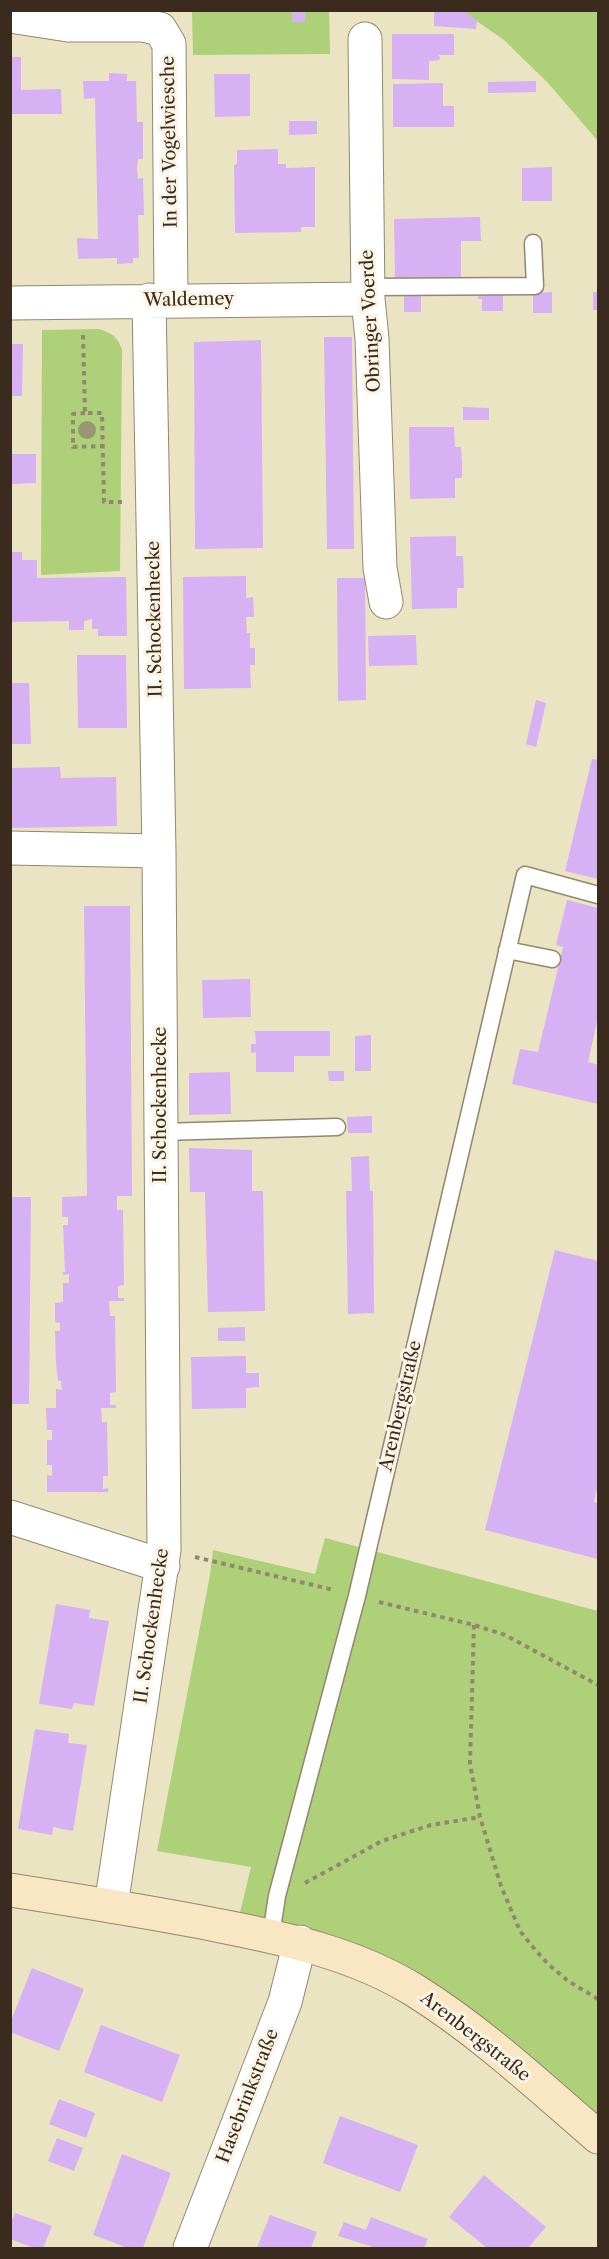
<!DOCTYPE html>
<html>
<head>
<meta charset="utf-8">
<style>
	body { margin:0 }
	#map { position:relative; width:609px; height:2259px; overflow:hidden; background:#ebe4c3; font-family:"Libre Caslon Text",serif }
	canvas { display:block }
	.frame { position:absolute; inset:0; border:12px solid #3b2a1e; pointer-events:none }
</style>
</head>
<body>
<div id="map">
<canvas width="609" height="2259"></canvas>
<div class="frame"></div>
</div>
<script>
const ctx = document.querySelector('canvas').getContext('2d');
ctx.lineJoin = 'round';
function paint(path, color) { ctx.fillStyle = color; ctx.fill(path, 'evenodd'); }
function trace(path, color, width, dash) { ctx.strokeStyle = color; ctx.lineWidth = width; ctx.lineCap = dash ? 'butt' : 'round'; ctx.setLineDash(dash || []); ctx.stroke(path); }
function write(font, color, halo, rows, align = 'center') {
  ctx.font = font + ' "Libre Caslon Text",serif'; ctx.lineWidth = 6; ctx.setLineDash([]); ctx.textBaseline = 'middle'; ctx.strokeStyle = halo; ctx.fillStyle = color; for (const [text, x, y, turn = 0] of rows) {
    ctx.save(); ctx.translate(x, y); ctx.rotate((+turn || 0) * Math.PI / 180); ctx.textAlign = isNaN(turn) ? turn : align; if (halo) ctx.strokeText(text, 0, 0); ctx.fillText(text, 0, 0); ctx.restore();
  }
}
const green = new Path2D(`
	M192 11H329L330 54 193 55Z
	M462 11H598V141L548 83 504 40Z
	M99 329C112 333 118 337 122 350L120 571 41 575 42 330Z
	M325 1538 598 1611V2137L447 2012 236 1929 251 1867 157 1851 210 1575 213 1550 315 1574Z`);
const building = new Path2D(`
	M292 10H305V22H292Z
	M434 10H463L477 21 476 29 434 26Z
	M392 34H454V55H439L440 60 429 61V80L392 79Z
	M10 57H21V90L61 89 62 114H10Z
	M109 73 127 74V81H136L137 122H143V159H138L137 168 138 179 143 178 144 215H138L139 258H133V263L117 264V258L78 259 77 238 98 239 95 98 84 99 83 81H109Z
	M214 74H250V116L215 117Z
	M536 81V92L488 93V82Z
	M443 83V106H454V127H393V84Z
	M289 121H317V134L289 135Z
	M278 149V164H286V168L315 167V227H301V232L235 233 234 165 237 164V150Z
	M552 167V201H522V168Z
	M480 217 481 241H461V277L395 278 394 219Z
	M552 292V313H533V293Z
	M593 292H598V310H593Z
	M478 293H503V311H482V299H478Z
	M421 294V312H404V295Z
	M324 337H352L354 549H327Z
	M261 340 263 548 195 549 194 342Z
	M10 344H23L22 396H10Z
	M463 407 489 408V420H463Z
	M409 427H454L455 447H461L462 462V478H455V498L410 499Z
	M10 454H36V483L10 484Z
	M456 536V556H463L464 588H457V608L412 609 410 537Z
	M10 552H22V560H37V578L126 577 127 636H98V629H92V619L84 621V630H69V621L10 622Z
	M246 576V598L253 597 254 617H246L247 633H250V648H255V665H250L251 688 184 689 183 577Z
	M337 578H365L366 700 338 701Z
	M416 635 417 665 369 666 368 636Z
	M77 655H126L127 728H78Z
	M10 683H29L31 744H10Z
	M536 700 546 703 536 747 526 744Z
	M592 759 598 760V879L565 871Z
	M60 767 61 778 116 777 117 826 10 828V768Z
	M567 900 598 908V1017L588 1062 598 1065V1104L512 1084 520 1049 538 1052 563 947 577 951 556 945Z
	M84 906H130L132 1196H117V1210H123L124 1285 118 1286V1298H124V1301H109L110 1316H115L116 1392 110 1393V1405H116V1408H101L102 1422H107L108 1476H103V1489L108 1488V1492H47V1475L52 1476V1465H47V1440H52V1430H47L46 1408H56V1389L62 1390 61 1381H58L56 1363 55 1331H60V1323L55 1322V1303L63 1302V1283H69V1274L63 1275V1272H65L63 1225H68V1217H62V1197L87 1196Z
	M250 979 251 1017 203 1018 202 980Z
	M255 1031H330V1056H294V1072H256V1052L251 1053V1044H256Z
	M371 1035V1071H355V1036Z
	M328 1071H344V1081H329Z
	M230 1072 231 1114 189 1115V1073Z
	M372 1116V1133H348L347 1117Z
	M189 1148 252 1150V1191H263L265 1311 208 1312 205 1192H190Z
	M369 1156 370 1191H373L374 1313 348 1314 346 1191H352L351 1157Z
	M10 1197H31L29 1404H10Z
	M555 1250 598 1261V1484L594 1502 598 1503V1559L485 1530Z
	M245 1327V1341H218V1328Z
	M246 1356V1373H259V1387L246 1388V1408L192 1409 191 1357Z
	M56 1604 90 1610 89 1618 109 1621 94 1706 74 1703 72 1709 39 1704Z
	M35 1729 69 1734 68 1743 87 1745 73 1831 53 1827 52 1835 18 1829Z
	M32 1968 84 1989 59 2051 10 2032V2023Z
	M101 2025 180 2055 162 2102 84 2072Z
	M59 2099 95 2113 86 2138 49 2124Z
	M340 2116 418 2145 400 2192 323 2163Z
	M57 2138 83 2148 74 2171 48 2161Z
	M122 2154 171 2173 143 2248H128L93 2235Z
	M484 2175 546 2227 528 2248H487L449 2217Z
	M15 2213 52 2226 43 2248H34L10 2239V2225Z
	M270 2215 317 2232 311 2248H257Z
	M371 2217 428 2239 424 2248H376L338 2236 344 2222 366 2230Z`);
const path = new Path2D(`
	M83 335 85 413H102L104 502H122
	M85 413 73 414V447L103 446
	M195 1557 334 1590
	M379 1602 474 1625 505 1635 598 1685
	M474 1625 470 1764 480 1817 501 1886 520 1931 532 1946 548 1964 568 1981 598 1999
	M305 1883 382 1841 431 1825 480 1817`);
const service = new Path2D(`
	M368 287 535 286 533 243
	M507 950 552 959
	M161 1132 337 1127
	M271 1935 277 1896 357 1596 525 875 598 895`);
const minor = new Path2D(`
	M10 16 68 25H143L160 29 169 44 171 300
	M365 39 368 299 372 339 380 568 386 602
	M10 303 368 299
	M10 848 159 851
	M10 1517 163 1566
	M111 1906 164 1550 159 851 149 300
	M190 2248 285 2002 300 1942`);
const secondary = new Path2D(`
	M10 1890C81 1901 151 1912 221 1926 287 1939 355 1954 414 1990 480 2031 539 2086 598 2137`);
const trees = [
	[87,430]
];
const streetNames = [
	["In der Vogelwiesche",170,142,-91],
	["Waldemey",189,300,-1],
	["Obringer Voerde",371,321,-93],
	["II. Schockenhecke",155,619,-91],
	["II. Schockenhecke",161,1105,-90],
	["Arenbergstraße",401,1406,-77],
	["II. Schockenhecke",152,1626,-82],
	["Arenbergstraße",475,2037,38],
	["Hasebrinkstraße",248,2096,-69]
];
paint(green, '#add079');
paint(building, '#d6b1f4');
trace(service, '#938770', 19);
trace(minor, '#938770', 35);
trace(secondary, '#938770', 35);
trace(path, '#938770', 4, [4.5, 4.5]);
trace(service, '#fff', 16);
trace(minor, '#fff', 33);
trace(secondary, '#f9e7c3', 33);
ctx.fillStyle = '#9a9575';
for (const [x, y] of trees) { ctx.beginPath(); ctx.arc(x, y, 9, 0, 2 * Math.PI); ctx.fill(); }
write('18px', '#3b2a1e', '#fcf5e5', streetNames);
</script>
</body>
</html>
